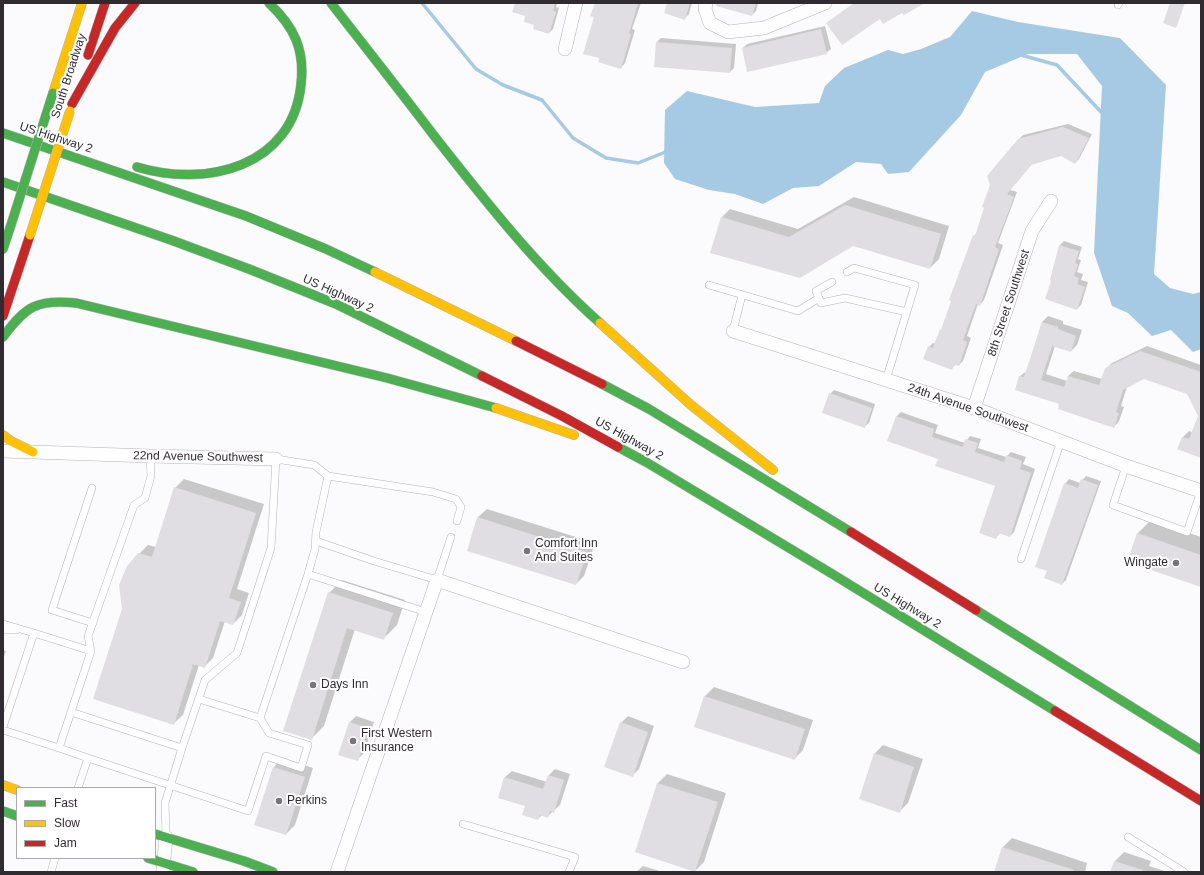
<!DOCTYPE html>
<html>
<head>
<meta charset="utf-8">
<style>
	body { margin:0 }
	#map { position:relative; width:1204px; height:875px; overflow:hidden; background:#fbfafc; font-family:Helvetica,sans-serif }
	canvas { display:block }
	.frame { position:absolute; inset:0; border:4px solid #302a31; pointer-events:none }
	.legend { position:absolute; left:16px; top:787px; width:140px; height:72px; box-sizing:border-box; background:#fff; border:1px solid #acaaad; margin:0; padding:5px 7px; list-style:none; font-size:12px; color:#302a31 }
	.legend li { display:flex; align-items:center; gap:8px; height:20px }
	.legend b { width:20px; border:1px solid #acaaad }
</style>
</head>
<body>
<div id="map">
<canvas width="1204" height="875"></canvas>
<div class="frame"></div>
<ul class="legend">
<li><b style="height:5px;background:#4caf50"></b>Fast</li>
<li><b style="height:5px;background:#ffc107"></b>Slow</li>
<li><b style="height:5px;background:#c62828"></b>Jam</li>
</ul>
</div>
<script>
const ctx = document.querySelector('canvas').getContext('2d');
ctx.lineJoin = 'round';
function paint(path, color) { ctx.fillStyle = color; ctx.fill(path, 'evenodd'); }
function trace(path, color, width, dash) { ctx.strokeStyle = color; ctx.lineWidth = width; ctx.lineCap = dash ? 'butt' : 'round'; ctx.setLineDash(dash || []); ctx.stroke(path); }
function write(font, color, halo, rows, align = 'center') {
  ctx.font = font + ' Helvetica,sans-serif'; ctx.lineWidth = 4; ctx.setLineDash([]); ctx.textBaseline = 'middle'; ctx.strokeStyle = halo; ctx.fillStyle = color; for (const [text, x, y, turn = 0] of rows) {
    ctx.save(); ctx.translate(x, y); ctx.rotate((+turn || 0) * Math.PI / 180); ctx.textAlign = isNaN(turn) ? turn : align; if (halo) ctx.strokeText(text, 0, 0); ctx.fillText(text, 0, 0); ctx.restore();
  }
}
const water = new Path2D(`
	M972 11 1018 22 1120 38 1166 85 1154 274 1170 288 1193 294 1201 292V349L1193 352 1171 330 1152 336 1128 313 1112 306 1094 253 1102 86 1077 54H1028L985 72 961 115 909 172 888 174 881 164 856 162 819 186 793 188 763 204 735 194 709 190 675 179 664 163 665 110 687 91 755 107 819 103 825 86 844 68 888 50 903 54 921 49 950 37Z`);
const shadow = new Path2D(`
	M516 3H557L556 7 559 8 553 29 549 33 536 24Z
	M596 3H641L632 29 635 30 625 63 621 68 600 58 595 16Z
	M668 3H692L689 14 685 18Z
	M734 3H758L756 11 752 15Z
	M825 26 831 49 826 53 743 48 747 44Z
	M661 38 736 44 734 68 730 72 657 42Z
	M1068 124 1092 134 1079 159 1075 163 1062 155 1032 164 1010 190 1017 192 998 243 1003 245 984 300 980 305 978 304 967 336 971 338 963 361 959 365 956 364 952 368 929 347 933 343 936 344 941 330 943 327 974 236 977 232 1019 139 1023 135Z
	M854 197 949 226 939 259 930 268 853 244 712 252 721 218 730 209 798 229Z
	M1064 241 1082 247 1078 259 1081 260 1077 272 1083 274 1081 280 1088 282 1081 305 1077 309 1060 245Z
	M1048 316 1063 321V324L1082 330 1077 345 1071 351 1055 346 1046 374 1067 381 1068 376 1074 371 1102 379 1106 369 1112 363 1147 346 1201 365V457L1178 449 1183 437 1189 431 1192 432 1199 416 1188 394 1144 378 1127 387 1121 406 1124 407 1119 421 1114 427 1060 403 1016 389 1020 376 1027 371 1042 322Z
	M834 390 875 404 869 423 864 427 830 394Z
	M901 412 938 425 935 433 965 443 970 436 981 439 978 448 1006 457 1011 452 1026 457 1023 464 1035 469 1014 532 1010 536 1000 532 996 538 997 485 939 458 888 440 897 416Z
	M1086 476 1101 481 1066 580 1062 584 1048 570 1065 484 1069 479 1080 483Z
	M184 479 264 504 237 589 249 593 242 615 233 624 225 621 213 658 204 667 199 665 183 715 174 723 123 610 139 554 148 545 156 547 175 488Z
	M487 509 595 543 584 576 576 584 468 550 478 517Z
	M1151 520 1201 537V586L1128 561 1138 533Z
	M342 580 405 600 397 625 384 638 355 629 324 726 311 739 329 593Z
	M3 650 6 651 3 659Z
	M714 687 813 720 803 750 794 759 695 726 705 696Z
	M356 716 374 722 364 753 357 760 340 754 350 722Z
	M628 716 654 726 639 769 632 776 621 723Z
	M883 745 923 759 908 803 899 812 874 754Z
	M282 758 313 768 295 825 286 834 255 824 274 767Z
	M555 769 570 774 560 805 548 816 542 815 538 819 526 806 499 797 505 777 512 771 547 782 549 775Z
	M667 774 726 793 704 862 695 871 636 852 658 783Z
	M1012 838 1087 863 1085 872H995L1003 847Z
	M1124 852 1151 861 1149 866 1168 872H1111L1115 861Z
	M643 866 663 872H633L634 871H637Z`);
const stream = new Path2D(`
	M422 3 476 69 503 85 542 100 573 138 606 158 638 163 668 151
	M1021 55 1057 65 1102 113`);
const building = new Path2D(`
	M515 3H555L553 11 556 12 549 34 533 29 534 25 524 22 525 16 512 12Z
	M595 3H638L629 34H631L621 69 598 62 599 58 583 54 594 17 590 16Z
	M667 3H690L685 20 664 13Z
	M716 3H756L752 16 716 6Z
	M854 3H925L904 15 902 13 883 24 880 19 842 45 826 23Z
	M1170 3H1185L1176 28 1163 23Z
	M821 29 827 54 747 72 742 48Z
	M656 42 732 48 730 73 654 67Z
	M1063 127 1089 138 1075 164 1061 156 1031 165 1007 194 1014 197 995 247 999 249 980 306 976 304 963 340 967 342 959 366 954 365 952 370 923 359 928 346 933 348 940 329 941 330 951 301 949 300 973 235 975 236 984 208 982 207 990 185 987 176 1018 139Z
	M845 205 941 234 930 269 853 246 800 278 710 253 721 217 789 237Z
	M1059 245 1079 251 1075 263 1078 264 1074 276 1079 278 1077 284 1085 287 1077 310 1045 299 1051 281 1050 280Z
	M1042 322 1058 327V329L1076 336 1071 352 1052 346 1041 380 1064 387 1068 376 1099 385 1105 368 1140 351 1201 372V458L1177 449 1182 437 1189 439 1198 416 1187 394 1144 379 1123 390 1116 412 1119 413 1114 428 1058 409 1059 404 1015 390 1019 376 1024 377Z
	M829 393 872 408 865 428 822 413Z
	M896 416 934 429 932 437 963 447 965 439 978 443 975 452 1004 462 1006 455 1022 461 1020 469 1031 473 1010 537 998 533 996 539 979 533 995 486 935 466 938 459 887 441Z
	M1081 479 1098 485 1062 585 1044 578 1047 571 1035 567 1064 483 1078 488Z
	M174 487 256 513 229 598 241 602 233 625 220 621 205 668 193 664 174 725 93 699 122 609 119 585 127 566 138 553 152 557Z
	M477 517 587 552 576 585 467 551Z
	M1137 533 1201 555V587L1127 562Z
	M328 592 393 613 384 640 347 628 312 740 283 731Z
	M704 696 805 729 795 760 694 727Z
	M349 722 368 728 358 761 338 755Z
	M620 722 648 732 633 777 604 767Z
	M874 753 914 767 900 813 859 799Z
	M273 767 305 777 286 835 254 825Z
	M548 775 564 780 554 813 550 811 548 818 540 815 538 820 522 815 525 806 498 798 504 777 543 789Z
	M657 783 718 802 695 872 635 852Z
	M1002 847 1074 870V872H994Z
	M1114 861 1143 870V872H1110Z`);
const lane = new Path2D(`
	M1118 5 1119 3
	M847 272 854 268 915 285 886 380
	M832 282 816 291 821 303 845 298 907 312
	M709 285 798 311 819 298
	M733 331 742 295
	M1126 466 1113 505 1187 532 1201 491
	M92 488 52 610 93 623
	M316 541 374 561 437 580 451 537
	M1021 559 1061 441
	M308 574 315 549 316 532 328 476
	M3 624 34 633
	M3 630H16
	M91 651 88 636 134 505 145 498 151 476 150 456
	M199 699 260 718 308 574 426 612
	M3 727 34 633 91 651 71 712
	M3 730 59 748
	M88 758 59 748 71 712 182 748
	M78 788 88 758 248 811 266 756 301 768 308 745 269 733 260 718
	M463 824 575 857 569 872
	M166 835 165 803 182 748 205 680 237 653 271 548 276 459 314 465 328 476 433 492 456 499 461 507 457 521
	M1128 837 1184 872
	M51 872 55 858`);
const street = new Path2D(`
	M706 3 705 9 710 23 728 32 764 28 825 3
	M565 49 576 3
	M733 331 974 408 1126 466 1201 491
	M974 408 1032 231 1051 201
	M3 451 150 456 276 459
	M163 870 166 837
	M337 872 437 580 683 662`);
const fast = new Path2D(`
	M331 3C366 48 401 92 435 137 486 202 538 268 600 323
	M3 133 246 216 326 249 375 272
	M137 167C206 188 293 167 301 84 305 49 294 27 269 3
	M3 182 171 240 249 269 336 304 482 376
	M3 249 10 228
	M3 337C26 306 37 299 76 303L387 378 496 408
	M602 384 649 409 851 532
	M618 447 646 462 834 575 1055 711
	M976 610 1201 750
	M3 811 17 816
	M155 834 244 861 273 872
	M148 858 193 872`);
const slow = new Path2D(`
	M53 93 82 3
	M375 272 516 341
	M600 323 691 405 773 470
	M496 408 574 435
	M3 435 11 441 33 452
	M3 785 17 790`);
const jam = new Path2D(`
	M88 55 105 3
	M72 104 115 28 135 3
	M3 316 30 235
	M516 341 602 384
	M482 376 562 416 618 447
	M851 532 976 610
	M1055 711 1201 801`);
const fastBridge = new Path2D(`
	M10 228 53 93`);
const slowBridge = new Path2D(`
	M30 235 70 111`);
const markers = [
	[527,551,4,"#777378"],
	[1176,563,4,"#777378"],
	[313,685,4,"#777378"],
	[353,741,4,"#777378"],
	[279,801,4,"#777378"]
];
const streetNames = [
	["South Broadway",69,76,-72],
	["US Highway 2",56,138,18],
	["US Highway 2",338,294,24],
	["8th Street Southwest",1009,303,-72],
	["24th Avenue Southwest",968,408,19],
	["US Highway 2",629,439,29],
	["22nd Avenue Southwest",198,457,1],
	["US Highway 2",907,606,31]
];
const poiNames = [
	["Comfort Inn",535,544],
	["And Suites",535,558],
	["Wingate",1168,563,"right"],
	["Days Inn",321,685],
	["First Western",361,734],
	["Insurance",361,748],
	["Perkins",287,801]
];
paint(water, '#a6cae4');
paint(shadow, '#0003');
trace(stream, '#a6cae4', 3.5);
paint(building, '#e1dee3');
trace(lane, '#b6b3b7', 8);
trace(street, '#b6b3b7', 14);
trace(fast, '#b6b3b7', 10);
trace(slow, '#b6b3b7', 10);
trace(jam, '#b6b3b7', 10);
trace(lane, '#fefeff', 7);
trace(street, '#fefeff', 13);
trace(fast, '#4caf50', 9);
trace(slow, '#ffc107', 9);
trace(jam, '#c62828', 9);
trace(fastBridge, '#b6b3b7', 10, []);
trace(slowBridge, '#b6b3b7', 10, []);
trace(fastBridge, '#4caf50', 9);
trace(slowBridge, '#ffc107', 9);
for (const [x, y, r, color] of markers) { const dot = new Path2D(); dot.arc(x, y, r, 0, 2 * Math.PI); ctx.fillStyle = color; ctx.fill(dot); trace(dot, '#fff', 1.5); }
write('12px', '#302a31', '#fff', streetNames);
write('12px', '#302a31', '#fff', poiNames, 'left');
</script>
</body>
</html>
